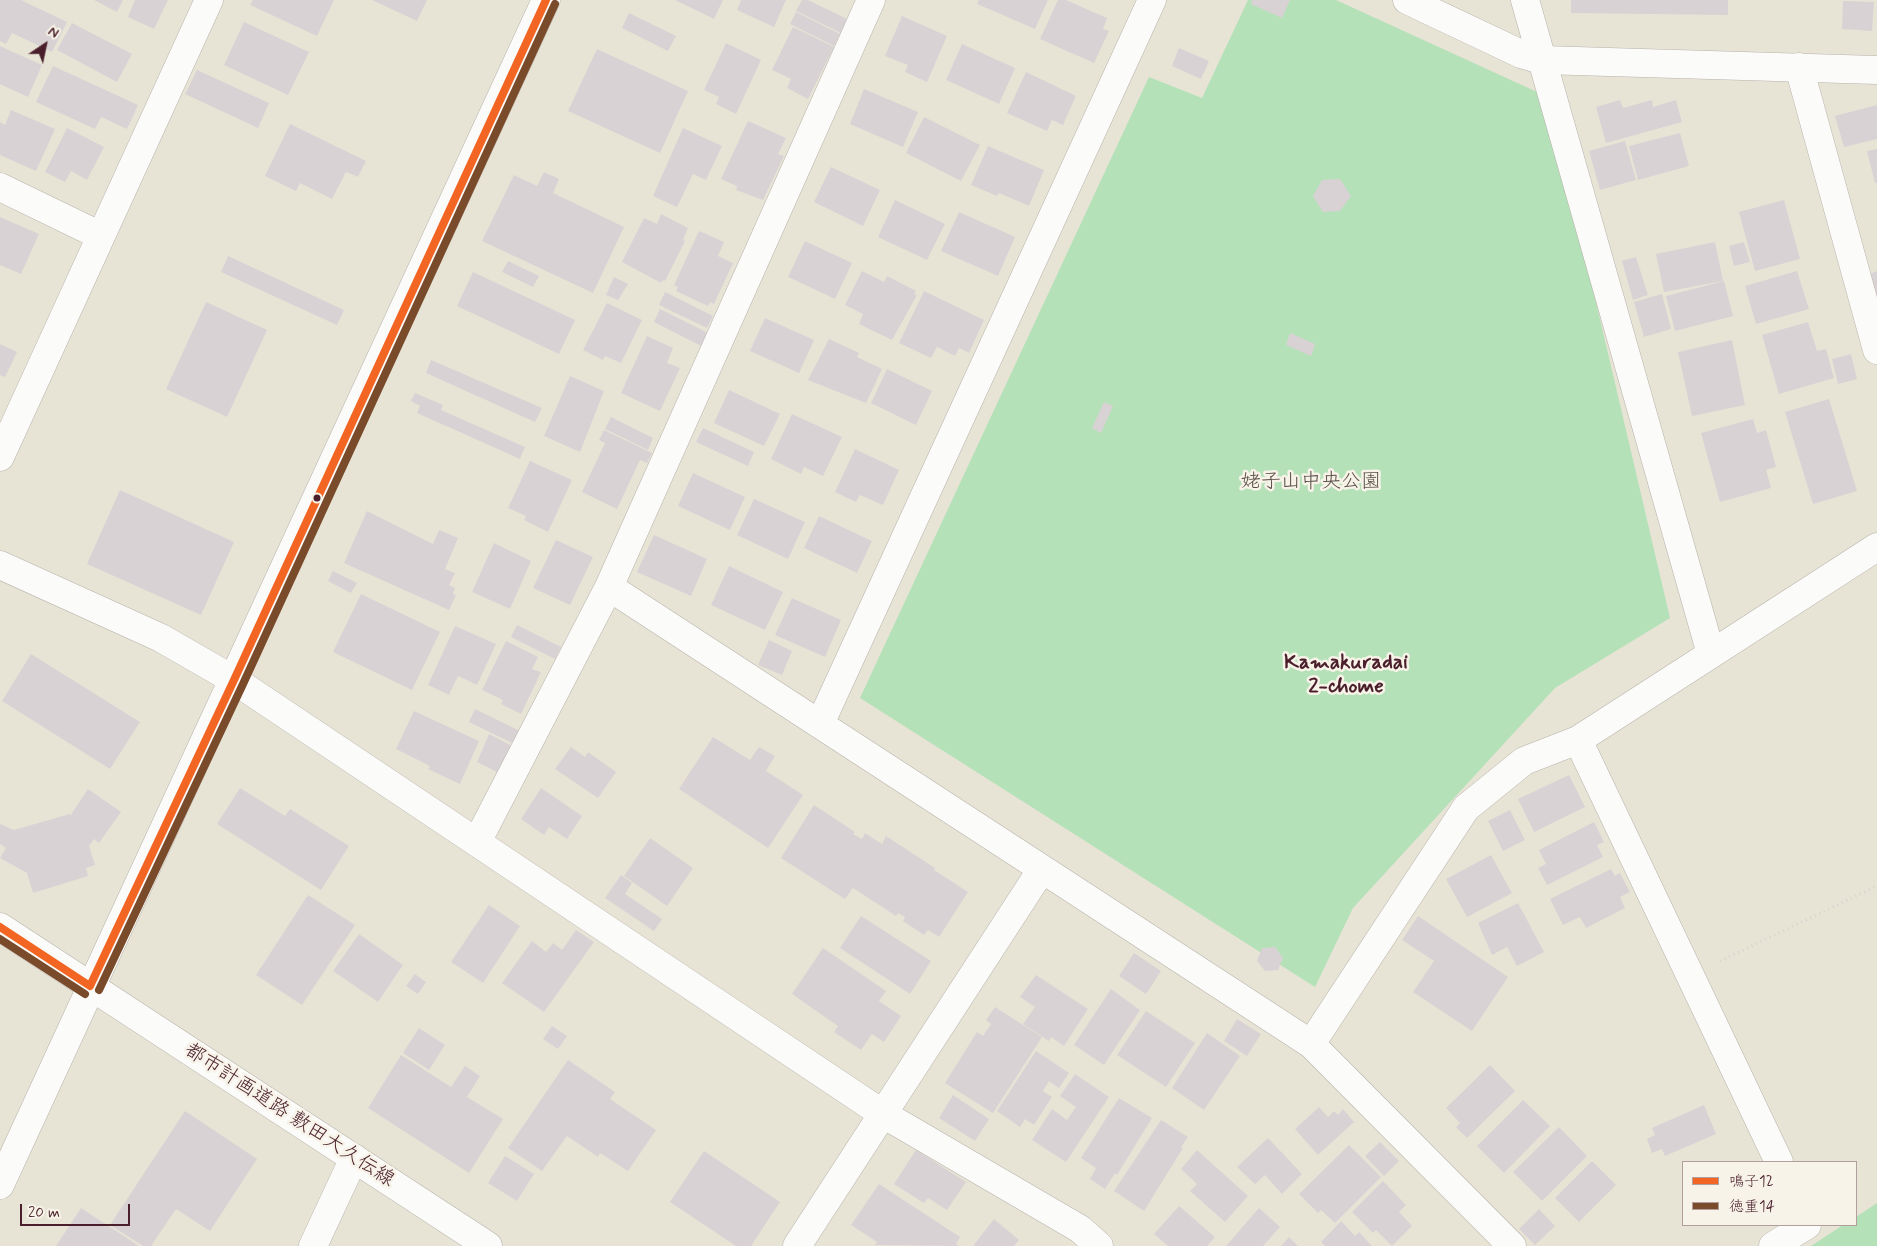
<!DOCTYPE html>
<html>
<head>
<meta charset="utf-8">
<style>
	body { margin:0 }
	#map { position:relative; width:1877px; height:1246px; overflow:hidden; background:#e7e4d6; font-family:Mynerve,"Klee One",sans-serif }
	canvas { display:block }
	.legend { position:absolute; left:1682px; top:1161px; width:175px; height:65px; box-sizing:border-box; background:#f7f3e8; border:1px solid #b29e9c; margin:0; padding:6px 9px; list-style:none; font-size:15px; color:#4a1f2b }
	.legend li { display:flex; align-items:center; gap:10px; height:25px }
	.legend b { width:25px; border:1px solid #b29e9c }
	.north { position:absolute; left:20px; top:20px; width:50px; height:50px; -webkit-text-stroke:4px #f7f3e8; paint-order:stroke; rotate:34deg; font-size:14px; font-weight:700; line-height:20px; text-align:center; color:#4a1f2b }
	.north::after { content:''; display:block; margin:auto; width:18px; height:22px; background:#4a1f2b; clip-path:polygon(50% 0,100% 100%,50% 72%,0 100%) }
	.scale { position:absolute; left:20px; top:1204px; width:110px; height:22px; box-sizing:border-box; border:2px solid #4a1f2b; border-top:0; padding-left:6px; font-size:15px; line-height:18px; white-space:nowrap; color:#4a1f2b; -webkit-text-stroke:4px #f7f3e8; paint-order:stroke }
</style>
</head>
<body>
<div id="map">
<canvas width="1877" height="1246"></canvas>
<ul class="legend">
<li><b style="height:6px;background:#f26522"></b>鳴子12</li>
<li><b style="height:6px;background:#7a4b2a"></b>徳重14</li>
</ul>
<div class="north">N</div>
<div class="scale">20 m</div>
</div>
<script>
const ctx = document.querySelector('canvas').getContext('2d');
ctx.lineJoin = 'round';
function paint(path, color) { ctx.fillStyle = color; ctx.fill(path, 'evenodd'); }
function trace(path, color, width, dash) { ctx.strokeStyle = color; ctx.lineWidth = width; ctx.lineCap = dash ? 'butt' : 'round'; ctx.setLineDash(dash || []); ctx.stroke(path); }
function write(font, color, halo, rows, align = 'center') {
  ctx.font = font + ' Mynerve,"Klee One",sans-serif'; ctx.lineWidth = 5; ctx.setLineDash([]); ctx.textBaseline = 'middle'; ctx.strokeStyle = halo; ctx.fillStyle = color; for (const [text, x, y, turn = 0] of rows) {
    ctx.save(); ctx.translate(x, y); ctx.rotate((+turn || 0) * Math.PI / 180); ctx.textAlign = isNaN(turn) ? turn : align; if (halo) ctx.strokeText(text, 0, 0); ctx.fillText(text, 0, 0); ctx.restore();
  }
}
const green = new Path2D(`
	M1248 0H1336L1548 97 1670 618 1555 688 1353 908 1315 987 860 698 1149 77 1202 98Z
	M1877 1203V1246H1811L1843 1225H1856V1217Z`);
const building = new Path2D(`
	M0 0H21L67 22 52 52 12 33 6 44 0 41Z
	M94 0H123L117 12Z
	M135 0H168L154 29 128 17Z
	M253 0H334L317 36 250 5Z
	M372 0H427L417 21Z
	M675 0H723L714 19Z
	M741 0H786L774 27 737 10Z
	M802 0H808L847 19 841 33 796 11Z
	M979 0H1048L1035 29 977 4Z
	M1058 0H1066L1107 18 1103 29 1109 31 1094 63 1040 39Z
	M1252 0H1290L1282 18 1251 4Z
	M1571 0H1728V15L1571 13Z
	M1843 1 1874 2 1872 31 1842 29Z
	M796 12 840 34 834 46 790 24Z
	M629 13 676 36 668 51 622 28Z
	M902 16 947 36 927 82 905 72 908 65 885 56Z
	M244 22 309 52 288 95 224 65Z
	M72 23 132 54 117 82 57 50Z
	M793 27 834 47 808 99 787 88 791 79 772 70Z
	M726 43 761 60 736 114 716 104 719 97 704 90Z
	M962 44 1015 68 999 104 946 80Z
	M0 46 42 65 28 97 0 84Z
	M1179 48 1209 61 1201 79 1172 66Z
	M597 49 688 91 660 153 568 111Z
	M53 66 138 105 127 129 101 117 95 129 36 102Z
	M197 70 269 103 258 128 185 94Z
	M1026 72 1076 96 1063 125 1052 120 1047 131 1007 113Z
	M864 89 918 112 903 147 850 124Z
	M1620 100 1623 108 1652 100 1653 107 1676 100 1682 122 1606 143 1596 107Z
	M1877 105V139L1844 147 1835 116Z
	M11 110 55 129 36 171 0 155V122L5 125Z
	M924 117 980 145 961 181 906 153Z
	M748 121 786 138 778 154 784 156 763 200 736 190 737 186 721 179Z
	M290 124 366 161 358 177 346 172 332 199 300 183 296 191 265 176Z
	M67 128 104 147 87 180 71 171 65 182 45 172Z
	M683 128 722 146 706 180 693 174 677 207 653 196Z
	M1680 133 1689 166 1638 180 1629 146Z
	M1625 141 1636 180 1600 190 1589 151Z
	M988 146 1044 170 1029 206 999 193 997 196 971 185Z
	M1877 149V183H1875L1867 151Z
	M831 167 880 190 863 226 814 202Z
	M544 172 559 179 553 193 624 227 593 293 482 241 514 175 537 186Z
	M1340 179 1351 196 1340 211 1323 212 1313 196 1322 180Z
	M895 200 945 224 927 260 878 237Z
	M1784 200 1800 259 1755 271 1739 212Z
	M959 212 1015 237 998 276 941 251Z
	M661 214 688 228 683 240 685 241 665 281 663 280 661 283 622 262 644 218 657 224Z
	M0 217 39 234 21 274 0 265Z
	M699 231 724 242 718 256 733 263 714 304 710 302 708 306 676 291 678 287 674 285Z
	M805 241 852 263 835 299 788 277Z
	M1715 242 1723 281 1664 292 1656 254Z
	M1744 242 1750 262 1734 266 1729 246Z
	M228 256 344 310 337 325 221 272Z
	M1636 257 1648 295 1633 300 1622 261Z
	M508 261 539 276 533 287 502 272Z
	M862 271 884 282 887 276 916 291 914 294 917 295 892 340 859 324 863 314 845 305Z
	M1797 271 1809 309 1756 324 1745 286Z
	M1877 271V296H1876L1870 274Z
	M473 272 575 320 559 354 457 306Z
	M614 277 628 284 618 300 606 295Z
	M1724 281 1733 316 1675 331 1666 296Z
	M924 291 984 320 969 353 959 348 955 356 937 347 931 358 899 343Z
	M665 292 713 316 707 328 659 305Z
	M1662 294 1671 329 1644 337 1634 302Z
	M206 302 267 330 227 417 166 389Z
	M607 303 642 320 621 363 605 356 603 360 583 350Z
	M660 309 708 333 701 346 654 322Z
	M765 318 814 340 799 373 750 351Z
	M1808 322 1817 351 1826 349 1834 378 1779 394 1762 335Z
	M1290 333 1315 344 1311 356 1286 345Z
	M647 336 673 348 667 363 680 368 660 411 621 393Z
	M829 339 859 353 857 357 882 369 866 403 808 380Z
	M1732 340 1745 405 1692 416 1678 352Z
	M0 344 17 352 5 377 0 375Z
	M1851 354 1857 379 1838 384 1832 359Z
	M431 360 542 408 535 422 426 373Z
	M887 369 932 391 916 425 871 403Z
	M570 376 604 391 580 452 544 436Z
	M729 390 780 414 764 446 714 423Z
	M415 393 443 405 441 410 525 447 520 459 417 413 420 406 411 401Z
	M1829 399 1857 491 1813 504 1785 412Z
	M1104 402 1113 406 1101 433 1092 428Z
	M792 414 842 437 823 476 804 467 801 474 771 459Z
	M611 417 653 438 648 450 605 429Z
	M1753 419 1757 433 1766 430 1776 467 1766 470 1771 488 1720 502 1701 433Z
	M703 428 754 452 748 466 696 442Z
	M604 430 652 453 647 463 640 460 617 509 582 492 605 443 599 440Z
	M855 449 899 470 883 505 860 495 856 502 835 492Z
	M530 461 572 480 548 532 524 520 526 516 508 508Z
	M693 473 745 497 730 530 678 506Z
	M120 490 234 542 201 615 87 564Z
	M754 499 805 522 788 559 737 535Z
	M367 511 433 544 439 530 458 538 445 569 455 573 449 585 455 588 453 594 456 595 449 610 344 563Z
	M819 516 872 541 857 573 804 548Z
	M654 535 707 559 691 596 637 572Z
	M556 540 593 557 570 605 533 588Z
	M494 543 531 561 510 609 472 592Z
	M729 566 783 592 765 630 711 605Z
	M333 571 357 583 351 593 328 581Z
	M361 594 440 632 412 690 333 652Z
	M792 598 841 620 825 657 775 635Z
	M517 625 561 647 555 659 511 637Z
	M455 626 496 644 477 685 458 676 449 695 428 685Z
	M769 640 792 651 782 675 758 665Z
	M506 641 538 657 532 669 541 672 521 714 501 704 503 700 482 690Z
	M31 654 140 722 110 769 2 701Z
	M475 709 520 731 514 744 469 722Z
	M414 711 479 741 460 784 428 769 430 766 396 749Z
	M489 734 512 746 499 773 477 762Z
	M713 737 750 760 759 747 775 756 766 771 803 795 768 848 679 789Z
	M571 747 585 757 588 752 616 772 598 798 555 769Z
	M1569 775 1585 807 1534 832 1518 799Z
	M240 788 285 816 290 809 349 846 321 890 217 824Z
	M541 788 582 816 567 839 549 827 544 835 521 819Z
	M88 789 121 812 99 843 94 839 89 846 95 865 86 868 88 876 33 893 27 873 0 858 6 848 0 844V824L14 830 70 814V816Z
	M814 805 855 832 853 834 862 839 865 833 882 844 886 836 935 868 934 870 968 892 939 937 928 930 924 935 903 921 905 917 898 913 896 916 853 888 845 899 781 858Z
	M1510 810 1525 840 1503 851 1488 821Z
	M1594 822 1604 842 1597 845 1603 857 1547 885 1538 868 1546 864 1539 850Z
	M650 838 693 868 667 906 624 876Z
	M1491 855 1512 893 1467 917 1446 879Z
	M1611 869 1615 876 1620 873 1630 892 1620 897 1625 908 1586 928 1580 917 1563 925 1550 899Z
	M621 875 632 883 625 894 662 919 654 931 605 898Z
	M308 895 355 925 302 1005 256 975Z
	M1518 903 1544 952 1517 966 1507 947 1492 955 1478 923Z
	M489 905 520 926 483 983 451 962Z
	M861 916 931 961 910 994 840 948Z
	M1418 916 1508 977 1472 1031 1413 992 1434 961 1402 940Z
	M576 930 594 942 544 1012 502 983 532 941 546 952 553 943 562 950Z
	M359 934 403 965 378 1002 333 971Z
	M1275 947 1283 958 1278 970 1265 971 1257 961 1262 948Z
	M823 948 886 991 879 1001 901 1016 884 1042 872 1034 861 1050 834 1032 838 1026 792 994Z
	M1134 953 1161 971 1146 994 1119 976Z
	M415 974 426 982 418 994 406 986Z
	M1036 975 1088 1009 1064 1046 1051 1037 1049 1041 1023 1024 1035 1007 1020 997Z
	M1111 989 1140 1010 1104 1065 1074 1045Z
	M995 1007 1042 1037 993 1113 945 1083 977 1032 983 1036 991 1024 986 1020Z
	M1146 1011 1195 1043 1166 1087 1117 1055Z
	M1237 1019 1261 1034 1247 1056 1224 1041Z
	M552 1026 567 1036 558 1049 543 1039Z
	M419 1028 445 1045 429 1070 403 1053Z
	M1207 1033 1240 1056 1204 1110 1172 1088Z
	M1036 1051 1069 1073 1059 1088 1049 1081 1043 1091 1052 1097 1034 1125 1025 1119 1020 1127 997 1111Z
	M401 1055 451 1087 465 1066 480 1076 467 1097 503 1119 469 1173 368 1108Z
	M568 1060 615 1092 610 1099 656 1130 628 1171 600 1153 598 1157 567 1136 542 1171 508 1148Z
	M1490 1065 1515 1091 1467 1138 1456 1127 1460 1123 1446 1108Z
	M1075 1074 1109 1097 1066 1162 1032 1140 1052 1109 1067 1120 1076 1107 1060 1096Z
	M953 1095 989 1119 975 1141 939 1118Z
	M1119 1098 1152 1118 1117 1175 1115 1173 1105 1189 1090 1179 1096 1168 1081 1158Z
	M1523 1100 1550 1126 1504 1173 1477 1146Z
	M1704 1105 1716 1134 1665 1156 1662 1149 1652 1153 1647 1139 1655 1135 1652 1128Z
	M1319 1107 1328 1117 1334 1111 1338 1115 1343 1109 1354 1122 1318 1155 1295 1129Z
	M185 1111 257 1159 210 1231 176 1209 151 1246H143L110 1225Z
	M1161 1120 1188 1137 1181 1147 1183 1148 1144 1211 1114 1191Z
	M1559 1127 1587 1156 1542 1201 1513 1172Z
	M1268 1138 1302 1174 1282 1194 1265 1175 1255 1184 1237 1167Z
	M1380 1142 1399 1161 1384 1176 1365 1156Z
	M1349 1145 1381 1177 1335 1223 1321 1210 1318 1213 1299 1194Z
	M916 1150 966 1182 947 1210 928 1198 924 1203 894 1184Z
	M1197 1150 1248 1196 1225 1222 1190 1191 1197 1184 1181 1169Z
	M704 1151 780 1202 751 1246H736L670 1202Z
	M505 1156 534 1174 517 1201 488 1183Z
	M1592 1161 1616 1185 1579 1222 1555 1198Z
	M1383 1181 1406 1205 1399 1212 1412 1226 1392 1246 1376 1230 1373 1233 1352 1212Z
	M879 1184 960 1237 956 1244 959 1246 875 1245 877 1242 851 1225Z
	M1179 1206 1215 1237 1207 1246H1168L1154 1234Z
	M81 1208 139 1246H56Z
	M1259 1208 1280 1227 1263 1246H1226Z
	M1539 1209 1555 1226 1535 1245 1519 1229Z
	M994 1219 1019 1240 1014 1246H973Z
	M1341 1221 1355 1236 1359 1232 1372 1246H1325L1321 1242Z
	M1289 1237 1298 1246H1281Z`);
const path = new Path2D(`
	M1720 961 1877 886`);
const street = new Path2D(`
	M1525 0 1711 654
	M1799 67 1877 350
	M0 187 101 236
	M0 457 209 0
	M0 565 161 638 234 680 883 1114 1080 1229 1099 1246
	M609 587 1311 1044 1512 1246
	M820 724 1152 0
	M1578 740 1779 1162
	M477 842 609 587 871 0
	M1311 1044 1466 808 1524 761 1578 740 1877 547
	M313 1246 354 1158
	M797 1246 1042 869
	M1773 1246 1807 1225`);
const secondary = new Path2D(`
	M1407 0 1521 54 1542 60 1877 70
	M0 927 488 1246
	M0 1185 546 0`);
const bus1 = new Path2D(`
	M0 927 90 986
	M90 986 234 680 546 0`);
const bus2 = new Path2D(`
	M0 939 85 994
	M99 990 243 684 555 4`);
const markers = [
	[317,498,4.5,"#4a1f2b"]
];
const parkNames = [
	["姥子山中央公園",1311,483]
];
const streetNames = [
	["都市計画道路 敷田大久伝線",289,1116,33]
];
const neighbourhoodNames = [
	["Kamakuradai",1346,664],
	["2-chome",1346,688]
];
paint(green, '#b4e1b8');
paint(building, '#d9d2d4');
trace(street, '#b8b2ab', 29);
trace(secondary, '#b8b2ab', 29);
trace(path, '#d6d3d0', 3, [1, 4]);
trace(street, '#fbfbf9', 28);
trace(secondary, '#fbfbf9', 28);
trace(bus1, '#f26522', 8);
trace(bus2, '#7a4b2a', 8);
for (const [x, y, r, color] of markers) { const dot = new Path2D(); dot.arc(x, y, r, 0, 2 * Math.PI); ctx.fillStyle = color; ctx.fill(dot); trace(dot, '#f7f3e8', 2); }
write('20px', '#5a4f48', '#f7f3e8', parkNames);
write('20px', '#4a1f2b', '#f7f3e8', streetNames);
write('bold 21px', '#4a1f2b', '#f7f3e8', neighbourhoodNames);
</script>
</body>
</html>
